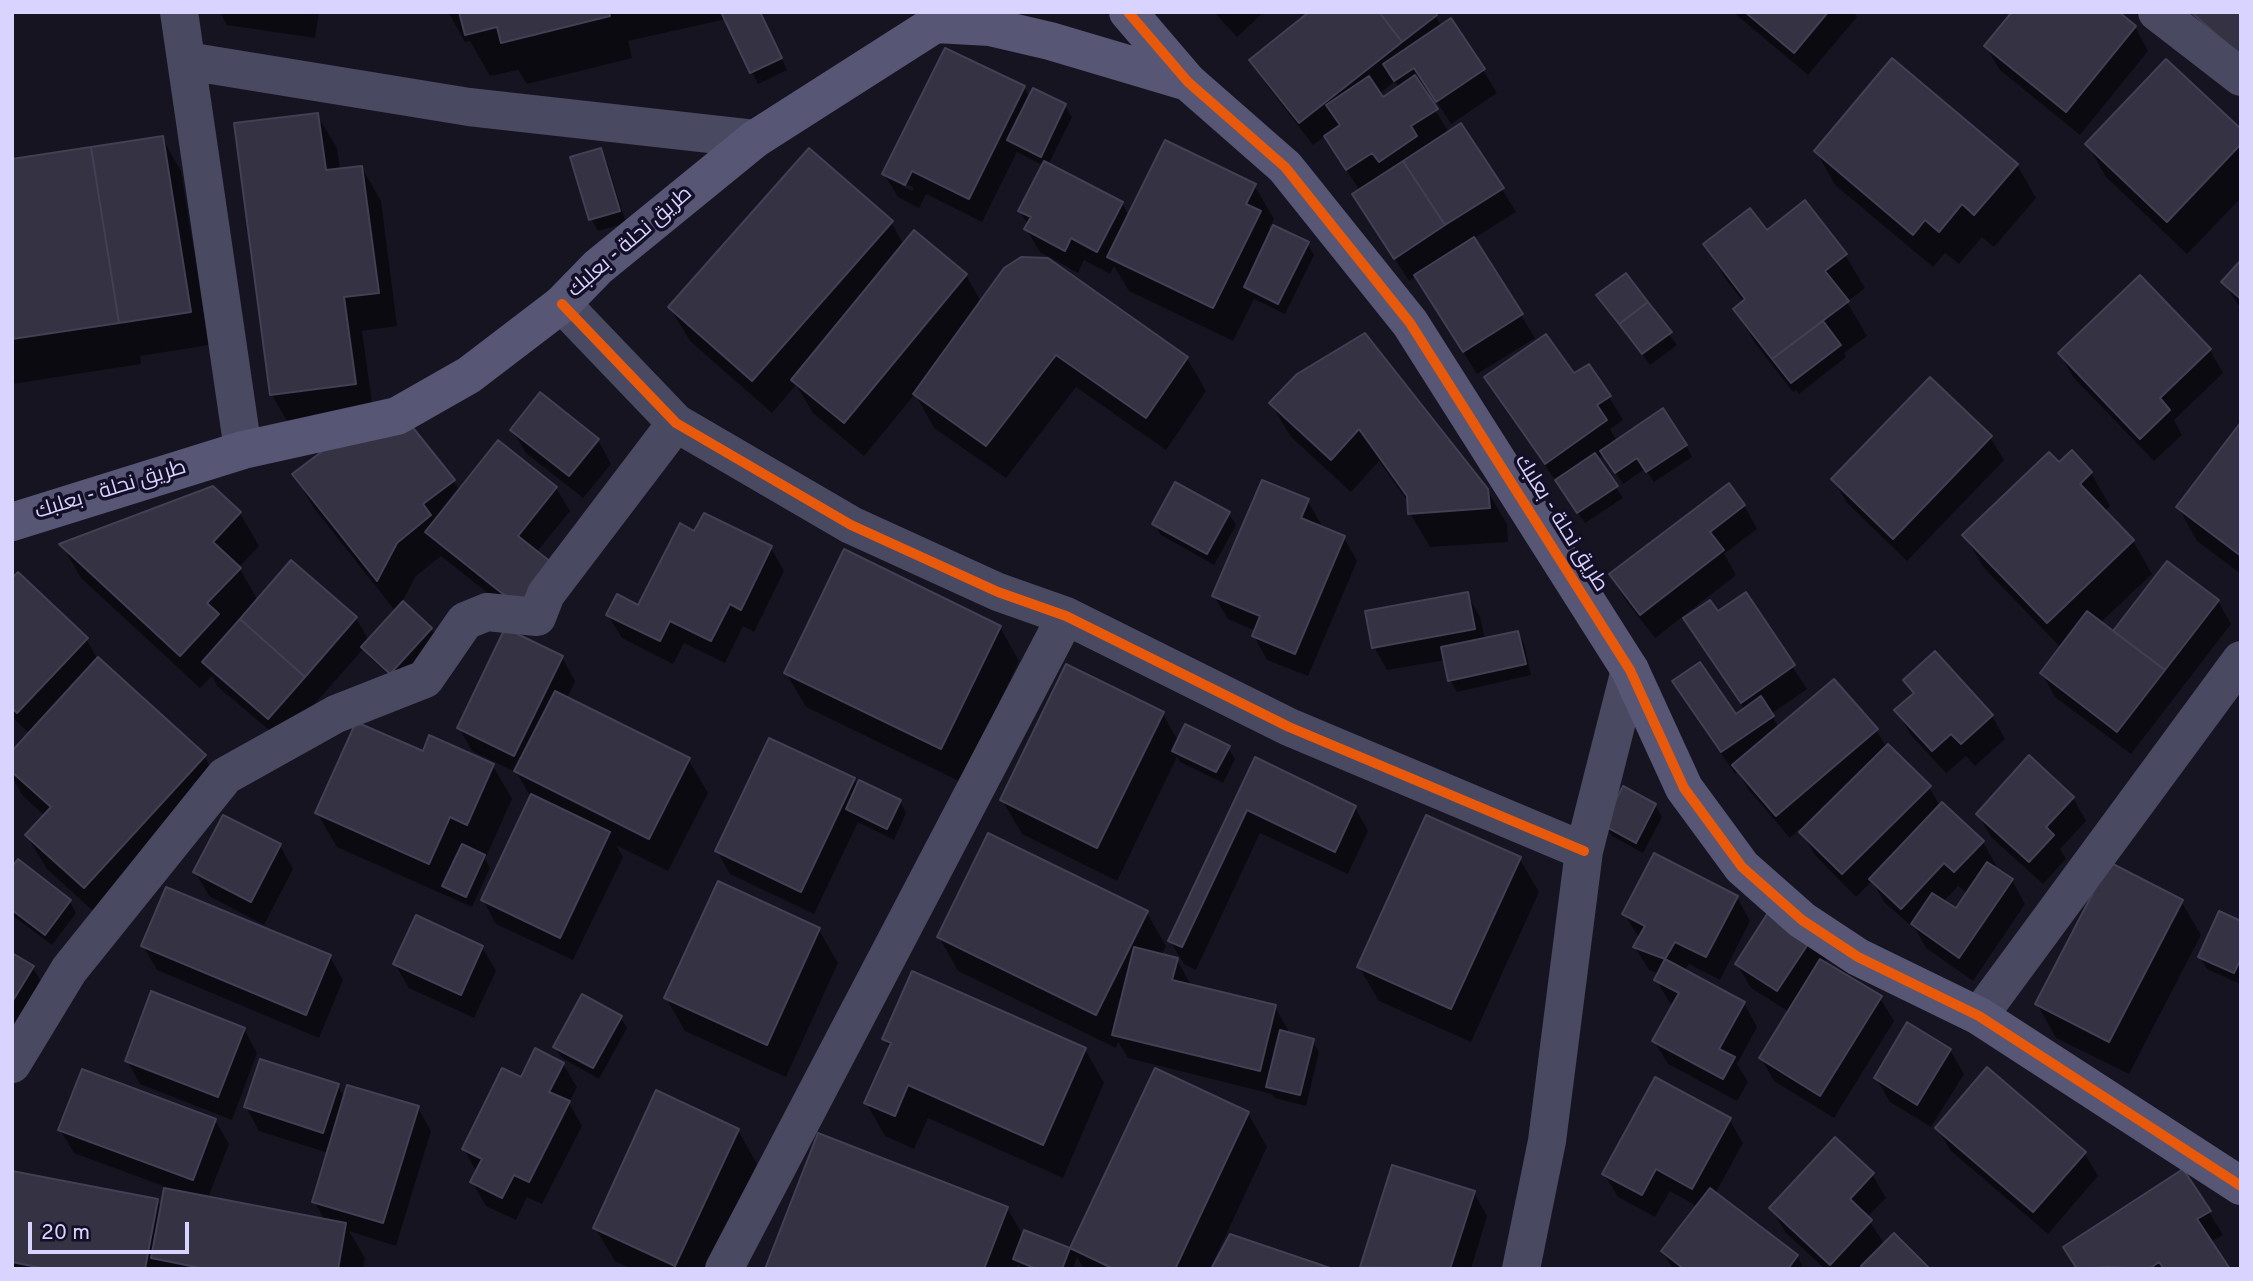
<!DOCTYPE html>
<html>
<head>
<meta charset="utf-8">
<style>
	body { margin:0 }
	#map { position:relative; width:2253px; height:1281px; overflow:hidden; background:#161421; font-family:Overpass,sans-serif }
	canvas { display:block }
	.frame { position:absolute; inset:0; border:14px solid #d9d4ff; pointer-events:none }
	.scale { position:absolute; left:28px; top:1222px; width:161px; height:32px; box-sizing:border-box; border:4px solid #d9d4ff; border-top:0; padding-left:9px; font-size:21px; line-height:24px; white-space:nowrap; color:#d9d4ff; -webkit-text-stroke:5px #130f26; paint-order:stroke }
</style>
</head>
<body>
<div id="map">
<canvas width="2253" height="1281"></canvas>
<div class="frame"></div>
<div class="scale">20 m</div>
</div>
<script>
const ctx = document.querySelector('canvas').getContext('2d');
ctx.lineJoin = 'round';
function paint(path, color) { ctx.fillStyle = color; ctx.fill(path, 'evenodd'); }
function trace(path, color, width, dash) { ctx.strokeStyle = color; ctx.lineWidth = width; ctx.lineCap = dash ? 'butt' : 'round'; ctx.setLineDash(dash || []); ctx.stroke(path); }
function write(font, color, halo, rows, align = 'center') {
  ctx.font = font + ' Overpass,Cairo,sans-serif'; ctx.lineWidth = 7; ctx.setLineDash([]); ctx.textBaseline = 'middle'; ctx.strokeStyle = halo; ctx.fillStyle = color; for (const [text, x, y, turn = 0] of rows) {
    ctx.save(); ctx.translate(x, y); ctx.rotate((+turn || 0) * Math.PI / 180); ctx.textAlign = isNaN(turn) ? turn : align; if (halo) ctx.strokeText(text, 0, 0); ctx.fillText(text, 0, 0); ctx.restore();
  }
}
const shadow = new Path2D(`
	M220 12H319L315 38 227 25Z
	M448 12H759L787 70 758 84 726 19 628 41 632 58 527 84 518 70 490 76 470 41 465 42Z
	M1214 12H1264L1237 37Z
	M1733 12H1854L1857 17 1808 75Z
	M2116 12 2135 27 2148 51 2080 135 2000 70 1986 47Z
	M1435 16 1442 27 1483 70 1497 93 1451 124 1429 90 1425 93 1449 133 1502 189 1516 212 1473 239 1535 338 1477 374 1416 276 1409 281 1368 217 1360 191 1325 136 1313 145 1265 83 1251 60ZM1395 81 1399 88 1382 99 1379 94Z
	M1024 88 1030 98 1065 106 1072 117 1048 165 1122 203 1129 216 1254 185 1274 219 1269 228 1272 232 1307 243 1314 255 1285 314 1254 299 1233 341 1129 291 1114 266 1110 274 1084 260 1078 273 1040 252 1026 229 1028 225 1020 211 1044 166 1017 152 982 222 926 194 919 208 898 197 884 174ZM902 182 914 188 912 191 902 186Z
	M317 115 337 148 340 170 362 168 381 201 397 326 362 331 374 418 291 428 272 395 236 125Z
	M2241 132V198L2187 254 2106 177 2087 144Z
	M162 138 181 171 209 345 140 356 141 364 12 384V161Z
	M601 150 607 162 626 223 598 231 591 219 573 158Z
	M1816 151 2017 165 2036 198 1994 247 1982 237 1959 264 1945 253 1933 267 1835 185Z
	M891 222 904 245 966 275 981 302 1187 358 1206 391 1166 450 1076 387 1006 478 934 428 915 394 864 456 813 413 796 385 772 413 690 341 670 308Z
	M1766 232 1845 255 1865 288 1847 302 1867 336 1844 353 1846 357 1799 394 1796 390 1793 392 1755 343 1735 309 1744 303 1725 278 1705 244Z
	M2241 262V309L2223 282Z
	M1625 275 1677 345 1650 365 1605 306Z
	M2210 350 2223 373 2174 420 2182 435 2154 461 2073 377 2060 354Z
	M1298 375 1487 490 1507 524 1508 542 1430 547 1410 513 1409 503 1379 461 1351 492 1291 437 1271 404Z
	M1574 375 1609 397 1623 420 1610 429 1617 441 1686 445 1692 457 1654 482 1645 469 1623 484 1604 455 1597 460 1623 498 1585 523 1500 401 1486 378Z
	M2241 425V574L2197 541 2178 507Z
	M512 430 598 440 611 464 583 498 526 453Z
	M1990 437 2004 460 1907 561 1847 503 1833 479Z
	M2091 473 2110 506 2104 512 2133 541 2152 574 2100 623 2114 633 2218 601 2231 624 2131 754 2055 697 2042 673 2061 648 1984 568 1964 535Z
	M294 475 453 481 460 491 556 488 570 511 536 553 532 628 441 556 416 576 402 602 431 629 438 640 398 684 370 658 364 648 282 741 217 686 212 676 200 688 81 578 62 545 240 513 259 546 239 567 258 601 292 563 356 618 369 641 396 612 314 508Z
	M1307 500 1321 524 1319 527 1344 538 1357 561 1308 676 1267 660 1254 636 1256 631 1228 619 1214 596Z
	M1744 505 1757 529 1724 554 1736 575 1655 638 1624 598 1611 575Z
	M1229 514 1236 525 1214 565 1161 535 1154 524Z
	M695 533 771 548 784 571 754 632 743 626 725 663 684 643 673 664 622 638 608 615 639 607Z
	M12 580 86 639 98 660 204 756 224 790 104 921 47 869 27 836 45 816 23 796 12 777V754L30 734 12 717Z
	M1467 594 1480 617 1485 640 1517 633 1524 644 1531 675 1457 692 1450 680 1446 660 1387 670 1374 647Z
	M1745 595 1807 689 1771 714 1779 728 1876 730 1887 748 1929 787 1940 806 1983 842 1996 865 1993 868 2012 880 2025 904 1973 981 1926 948 1916 930 1885 903 1872 881 1856 897 1815 855 1800 829 1790 838 1748 789 1738 772 1735 774 1688 704 1674 681 1735 716 1745 710 1685 619 1718 613ZM1958 886 1968 894 1956 910 1943 902Z
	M1000 627 1019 661 961 782 806 707 786 673Z
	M562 657 575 681 567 699 688 759 708 793 668 871 616 845 623 857 573 960 496 924 483 900 531 798 517 773 472 751 459 728Z
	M1905 680 1992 716 2005 739 1975 766 1966 756 1946 773 1910 734 1897 710 1914 695Z
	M1163 714 1178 741 1228 748 1235 759 1223 783 1180 762 1177 757 1117 881 1022 834 1002 800Z
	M424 753 493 766 512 799 485 859 490 868 472 907 337 847 317 813Z
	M1256 760 1355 807 1368 831 1348 874 1260 833 1196 970 1184 964 1170 941Z
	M854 779 858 787 900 801 906 813 894 840 858 822 814 914 730 874 717 851Z
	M2073 798 2086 821 2060 849 2066 859 2043 884 1991 837 1978 814Z
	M1655 805 1662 817 1643 853 1612 836 1605 825Z
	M280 846 293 869 264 925 209 896 195 872Z
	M1519 858 1539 892 1471 1042 1379 1001 1359 967Z
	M12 870 70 902 76 913 52 945 12 915Z
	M1737 897 1750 921 1720 980 1689 964 1684 971 1744 1003 1757 1027 1737 1064 1748 1082 1737 1101 1668 1064 1654 1041 1674 1005 1670 1003 1656 980 1659 974 1649 970 1635 947 1640 939 1624 914Z
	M2181 901 2201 935 2129 1074 2056 1038 2037 1004Z
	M1147 913 1166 946 1161 956 1177 960 1190 983V986L1275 1007 1288 1030 1287 1034 1312 1041 1319 1052 1306 1106 1275 1098 1272 1094 1128 1058 1118 1042 1116 1048 958 971 939 937Z
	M2241 923V983L2240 984 2207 969 2200 957Z
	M819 930 838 963 786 1077 685 1031 666 998Z
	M1813 937 1826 960 1824 964 1880 998 1894 1021 1834 1118 1774 1081 1761 1058 1789 1012 1751 988 1737 964Z
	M143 946 330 957 343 980 319 1038 157 970Z
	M482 947 496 971 474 1018 409 988 395 964Z
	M12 955 33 968 53 1001 12 1066Z
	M620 1017 627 1028 599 1079 562 1058 555 1047Z
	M244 1029 257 1053 232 1120 140 1084 127 1061Z
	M884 1039 1085 1049 1104 1083 1063 1178 928 1118 914 1149 885 1136 866 1103 890 1049Z
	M1950 1050 1964 1074 1931 1127 1890 1102 1876 1078Z
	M563 1064 577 1087 569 1103 582 1126 542 1204 527 1197 516 1220 486 1206 472 1182 477 1173 464 1149 522 1080Z
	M1156 1070 1248 1113 1267 1147 1211 1267 1328 1269H1084L1077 1257 1073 1269H1021L1018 1264 1016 1269H767L1007 1208 1024 1237 1025 1233 1071 1251Z
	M338 1086 345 1098 418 1108 431 1131 396 1246 349 1231 365 1258 363 1269H12V1173L157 1201 162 1209 166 1187 74 1153 60 1130 215 1120 229 1144 208 1198 325 1221 314 1201 328 1153 259 1131 246 1107Z
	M1729 1119 1743 1143 1715 1194 1797 1256 1804 1269H1673L1663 1252 1698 1207 1670 1191 1655 1217 1618 1197 1604 1174Z
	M1937 1128 2084 1153 2098 1176 2048 1234 1951 1151Z
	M738 1130 757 1164 708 1269H631L615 1261 595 1228Z
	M1872 1174 1886 1198 1867 1217 1885 1245 1862 1269H1825L1785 1232 1771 1208Z
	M1474 1193 1487 1216 1471 1269H1363L1362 1267Z
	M2209 1212 2223 1235 2210 1242 2228 1269H2078Z`);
const building = new Path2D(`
	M459 12H609L610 16 501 43 497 27 465 35Z
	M721 12H760L782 58 750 73Z
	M1309 12H1379L1402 42 1299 123 1249 60Z
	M1379 12H1435L1437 15 1402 42Z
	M1745 12H1828L1794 53Z
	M2012 12H2119L2136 26 2066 112 1984 46Z
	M2191 12H2241V56Z
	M1451 18 1485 69 1436 102 1414 68 1394 81 1383 64Z
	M945 48 1025 86 969 199 912 171 905 185 882 174Z
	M1892 58 2018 164 1974 215 1962 204 1939 232 1925 220 1913 235 1814 151Z
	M2166 59 2241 129V144L2167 222 2085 144Z
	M1415 75 1438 109 1411 126 1417 136 1379 162 1372 153 1346 170 1324 136 1340 125 1326 105 1369 76 1383 97Z
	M1033 88 1066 104 1041 157 1007 140Z
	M318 113 326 170 362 166 379 293 344 297 356 384 270 395 234 123Z
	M1461 123 1504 188 1445 225 1403 161Z
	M163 136 191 312 119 323 91 147Z
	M1165 140 1256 184 1246 204 1261 211 1213 308 1107 257Z
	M91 147 119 323 12 339V159Z
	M601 148 620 211 589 220 570 157Z
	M809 148 893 221 752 381 668 307Z
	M1044 161 1123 202 1097 252 1071 238 1065 251 1024 229 1031 217 1018 211Z
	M1403 161 1445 225 1394 259 1352 194Z
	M1805 200 1847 254 1825 271 1849 301 1772 359 1733 309 1745 299 1703 244 1750 208 1767 230Z
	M1273 225 1309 242 1278 304 1244 287Z
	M914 230 967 274 844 423 791 380Z
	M1474 237 1523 314 1463 352 1414 275Z
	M1021 257 1048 258 1188 357 1146 418 1056 355 986 446 913 394 1004 268Z
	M2241 260V299L2221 282Z
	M1626 273 1648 302 1619 324 1596 295Z
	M2140 275 2211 349 2160 398 2170 410 2140 439 2058 353Z
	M1648 302 1672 332 1642 354 1619 324Z
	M1823 321 1841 345 1791 383 1772 359Z
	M1365 333 1488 489 1490 508 1408 514 1407 496 1359 429 1331 460 1269 403 1297 374Z
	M1546 334 1574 373 1589 364 1611 396 1597 405 1607 420 1545 464 1484 377Z
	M1930 377 1992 436 1893 539 1831 479Z
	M540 392 599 439 569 476 510 430Z
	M1663 408 1687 445 1646 472 1637 458 1615 473 1600 451Z
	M2241 422V556L2176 507Z
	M410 424 455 480 423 504 431 515 397 543 377 581 292 474 324 450Z
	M498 440 557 487 518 536 552 563 518 606 425 532Z
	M2072 450 2092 472 2080 484 2134 540 2047 623 1962 535 2049 452 2059 462Z
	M1595 453 1618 486 1577 513 1555 480Z
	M1262 480 1309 499 1301 518 1345 536 1295 654 1252 636 1260 616 1212 596Z
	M1175 482 1230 512 1207 554 1152 524Z
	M1729 483 1745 505 1710 532 1724 550 1640 615 1609 574Z
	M213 486 241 512 213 542 241 568 207 603 219 614 180 656 59 544Z
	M704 513 772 546 741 610 730 604 711 641 670 621 660 641 606 615 617 594 638 605 680 523 694 531Z
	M844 549 1001 626 941 749 784 673Z
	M291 560 357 617 305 677 240 619Z
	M2167 561 2219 600 2165 670 2113 631Z
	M18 572 88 638 17 713 12 708V578Z
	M1468 592 1475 629 1372 648 1365 611Z
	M1746 592 1795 665 1741 703 1683 618 1710 600 1718 611Z
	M403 601 432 628 390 674 361 647Z
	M2087 611 2165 670 2117 732 2040 673Z
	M240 619 305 677 268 719 202 662Z
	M505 628 563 656 514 756 457 728Z
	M1518 631 1526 664 1448 681 1441 647Z
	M1935 651 1993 715 1961 744 1951 734 1932 751 1894 710 1914 693 1903 680Z
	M98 657 206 755 84 888 25 835 51 807 12 772V751Z
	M1700 662 1736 714 1761 696 1774 716 1721 752 1672 681Z
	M1066 664 1164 712 1097 848 1000 800Z
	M1834 679 1878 729 1776 816 1732 765Z
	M555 691 690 758 649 839 514 771Z
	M356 722 423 751 429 735 494 764 467 825 450 817 429 864 315 813Z
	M1185 724 1230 746 1216 772 1172 751Z
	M769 738 855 778 801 892 715 851Z
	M1888 744 1931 786 1842 874 1799 832Z
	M2029 755 2074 797 2046 827 2054 835 2029 862 1976 814Z
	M1255 757 1356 806 1335 852 1247 810 1182 947 1168 941Z
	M859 780 901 800 887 829 846 809Z
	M1623 786 1656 804 1636 843 1603 825Z
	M531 794 610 832 560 938 481 900Z
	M1942 802 1984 841 1954 872 1944 863 1901 909 1869 879Z
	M223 815 281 844 251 902 193 872Z
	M1426 815 1521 857 1451 1009 1357 967Z
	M988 833 1148 911 1096 1015 937 937Z
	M462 844 485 855 466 897 442 886Z
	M1654 853 1738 896 1706 957 1675 942 1665 959 1633 947 1645 926 1622 914Z
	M18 859 71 900 45 935 12 910V867Z
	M1987 862 2013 879 1959 958 1911 924 1932 893 1956 908Z
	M2109 862 2183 900 2109 1042 2035 1004Z
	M718 881 820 928 767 1045 664 998Z
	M166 887 331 955 306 1015 141 946Z
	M1771 908 1814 935 1777 991 1735 964Z
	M2219 911 2241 921V958L2234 973 2198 957Z
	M416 915 483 946 461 995 393 964Z
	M1134 947 1178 958 1172 980 1276 1005 1260 1071 1112 1035Z
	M12 953 34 966 12 1002Z
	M1665 959 1745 1002 1719 1049 1735 1057 1723 1079 1652 1041 1679 993 1654 980Z
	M1820 959 1882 996 1820 1096 1759 1058Z
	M912 971 1086 1048 1043 1145 908 1085 895 1116 864 1103 891 1043 882 1039Z
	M151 991 245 1028 218 1097 125 1061Z
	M582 994 622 1016 593 1068 553 1047Z
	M1907 1022 1951 1049 1917 1105 1874 1078Z
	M1280 1030 1314 1039 1300 1095 1266 1087Z
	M535 1048 564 1063 549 1092 570 1101 529 1182 514 1175 502 1198 470 1182 482 1159 462 1149 502 1068 521 1077Z
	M260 1059 339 1084 323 1133 244 1107Z
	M1987 1067 2086 1152 2033 1212 1935 1128Z
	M1155 1068 1249 1112 1175 1269H1114L1070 1248Z
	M82 1069 216 1119 193 1180 58 1130Z
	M1655 1077 1731 1118 1692 1189 1656 1169 1642 1195 1602 1174Z
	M347 1085 419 1106 383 1223 312 1202Z
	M656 1090 739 1129 675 1266 593 1228Z
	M818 1133 1008 1207 984 1269H765Z
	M1835 1137 1874 1173 1850 1199 1872 1220 1830 1265 1769 1208Z
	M1392 1165 1475 1191 1450 1269 1360 1267Z
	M2183 1169 2211 1211 2197 1219 2230 1269H2164L2159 1262 2149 1269 2109 1267 2077 1269 2063 1247Z
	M12 1171 158 1199 145 1269H47L12 1262Z
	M164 1188 346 1223 338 1269H206L151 1258Z
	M1710 1188 1798 1255 1788 1269H1684L1661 1251Z
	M1024 1230 1070 1248 1062 1269H1037L1013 1259Z
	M1894 1233 1930 1269H1864L1861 1266Z
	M1230 1234 1333 1269H1211Z`);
const street = new Path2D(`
	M179 12 243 450
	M2157 12 2241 77
	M187 61 469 107 755 139
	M562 304 676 423 851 525 998 592 1066 616 1289 727 1584 851
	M1979 1016 2241 660
	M12 1064 69 970 225 776 336 714 425 679 465 621 487 612 537 617 546 594 676 423
	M724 1269 1066 616
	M1521 1269 1547 1141 1584 851 1630 670`);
const secondary = new Path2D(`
	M1128 12 1188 82 1285 167 1410 323 1630 670 1684 788 1742 867 1802 920 1858 957 1979 1016 2241 1186
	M936 24 990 27 1050 41 1188 82
	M12 522 243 450 397 416 469 375 562 304 598 267 755 139 954 12`);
const cycleway = new Path2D(`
	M1128 12 1188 82 1285 167 1410 323 1630 670 1684 788 1742 867 1802 920 1858 957 1979 1016 2241 1186
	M562 304 676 423 851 525 998 592 1066 616 1289 727 1584 851`);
const streetNames = [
	["طريق نحلة - بعلبك",631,243,-41],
	["طريق نحلة - بعلبك",111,491,-17],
	["طريق نحلة - بعلبك",1560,524,58]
];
paint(shadow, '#0007');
paint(building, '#343243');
trace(building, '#433f54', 2);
trace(street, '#4a4962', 38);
trace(secondary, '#575674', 38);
trace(cycleway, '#e8590c', 10);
write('21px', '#d9d4ff', '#130f26', streetNames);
</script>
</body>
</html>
